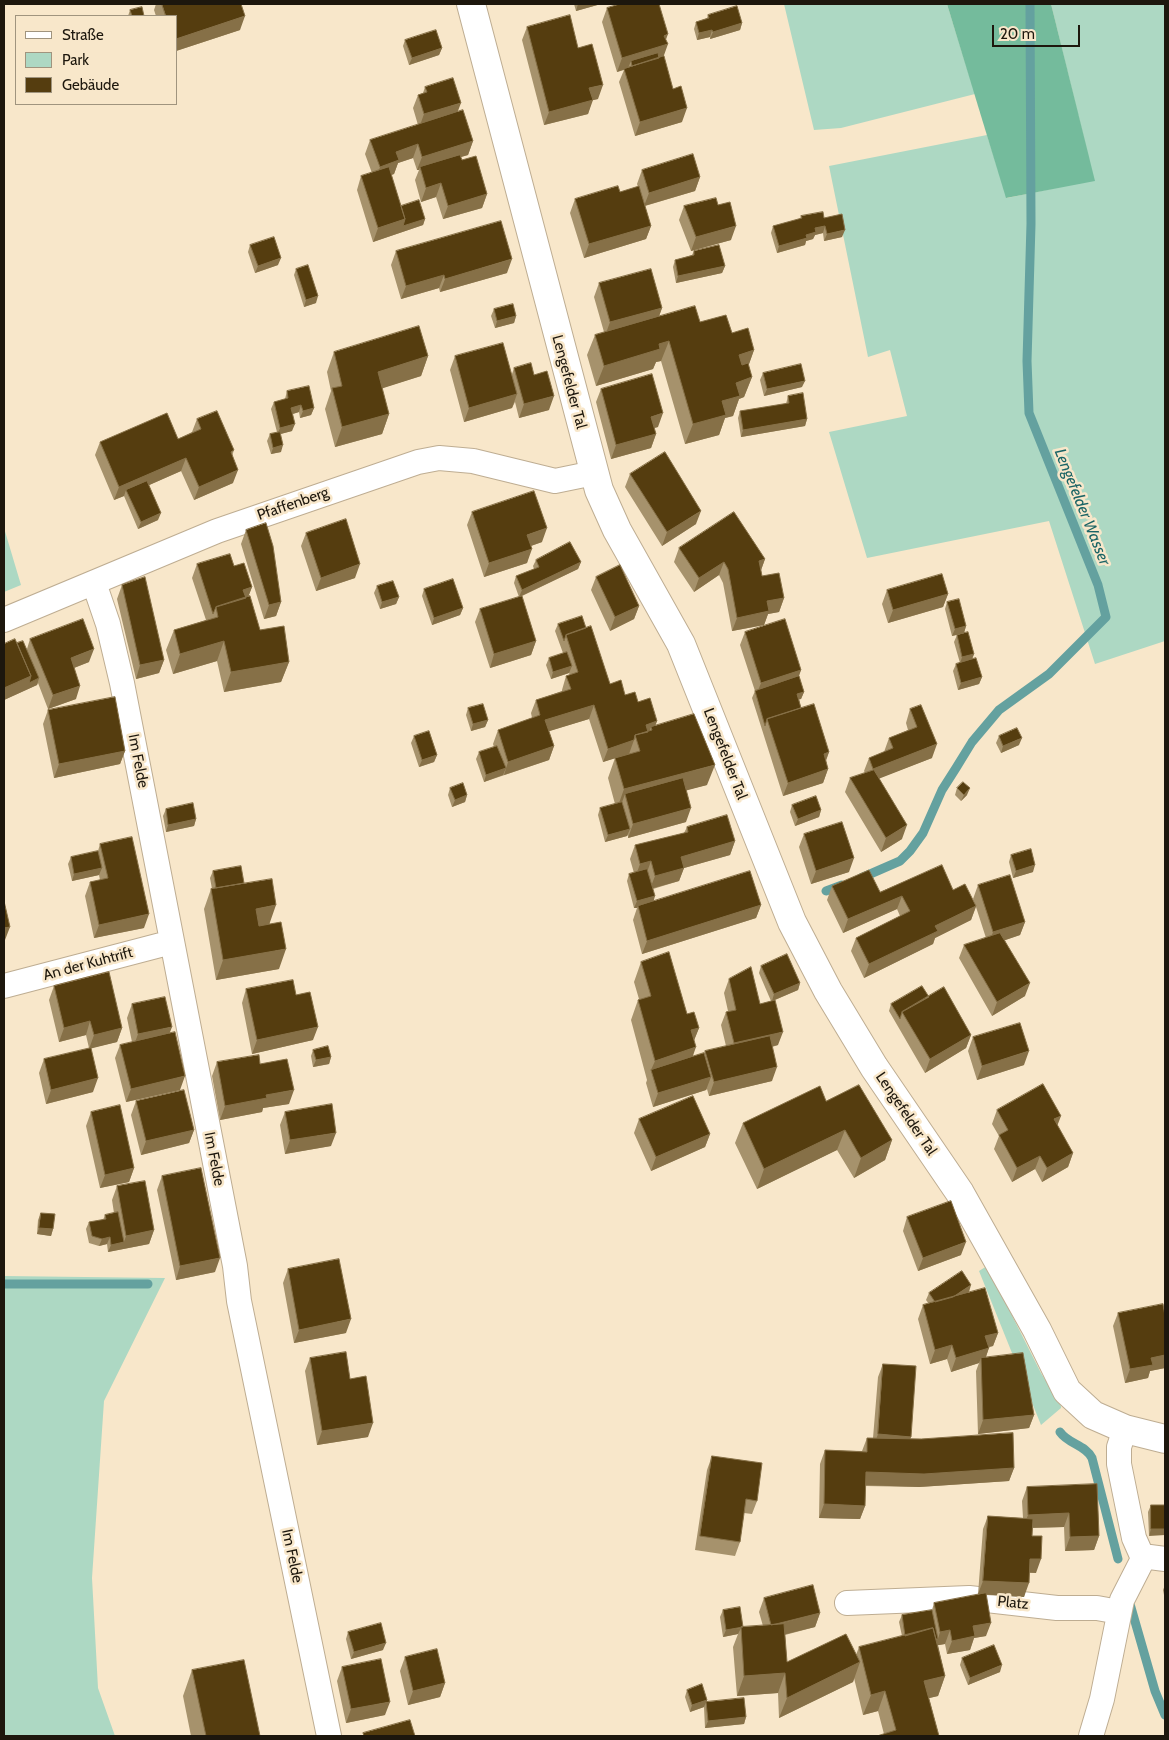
<!DOCTYPE html>
<html>
<head>
<meta charset="utf-8">
<style>
	body { margin:0 }
	#map { position:relative; width:1169px; height:1740px; overflow:hidden; background:#f8e7ca; font-family:Cabin,sans-serif }
	canvas { display:block }
	.frame { position:absolute; inset:0; border:5px solid #1d170d; pointer-events:none }
	.legend { position:absolute; left:15px; top:15px; width:162px; height:90px; box-sizing:border-box; background:#f8e7ca; border:1px solid #a0947e; margin:0; padding:6px 9px; list-style:none; font-size:15px; color:#1d170d }
	.legend li { display:flex; align-items:center; gap:10px; height:25px }
	.legend b { width:25px; border:1px solid #a0947e }
	.scale { position:absolute; left:992px; top:25px; width:88px; height:22px; box-sizing:border-box; border:2px solid #1d170d; border-top:0; padding-left:6px; font-size:15px; line-height:18px; white-space:nowrap; color:#1d170d; -webkit-text-stroke:4px #f8e7ca; paint-order:stroke }
</style>
</head>
<body>
<div id="map">
<canvas width="1169" height="1740"></canvas>
<div class="frame"></div>
<ul class="legend">
<li><b style="height:6px;background:#fff"></b>Straße</li>
<li><b style="height:14px;background:#add8c3"></b>Park</li>
<li><b style="height:14px;background:#553d0f"></b>Gebäude</li>
</ul>
<div class="scale">20 m</div>
</div>
<script>
const ctx = document.querySelector('canvas').getContext('2d');
ctx.lineJoin = 'round';
function paint(path, color) { ctx.fillStyle = color; ctx.fill(path, 'evenodd'); }
function trace(path, color, width, dash) { ctx.strokeStyle = color; ctx.lineWidth = width; ctx.lineCap = dash ? 'butt' : 'round'; ctx.setLineDash(dash || []); ctx.stroke(path); }
function write(font, color, halo, rows, align = 'center') {
  ctx.font = font + ' Cabin,sans-serif'; ctx.lineWidth = 5; ctx.setLineDash([]); ctx.textBaseline = 'middle'; ctx.strokeStyle = halo; ctx.fillStyle = color; for (const [text, x, y, turn = 0] of rows) {
    ctx.save(); ctx.translate(x, y); ctx.rotate((+turn || 0) * Math.PI / 180); ctx.textAlign = isNaN(turn) ? turn : align; if (halo) ctx.strokeText(text, 0, 0); ctx.fillText(text, 0, 0); ctx.restore();
  }
}
const green = new Path2D(`
	M784 4H947L975 94 841 128 814 130Z
	M1051 4H1165V641L1095 664 1049 521 867 558 829 432 907 416 890 350 868 357 829 166 987 135 1007 198 1094 180Z
	M4 528 21 585 4 592Z
	M987 1266 1041 1373 1061 1406V1408L1041 1425 979 1271Z
	M4 1276 165 1278 104 1401 92 1578 98 1688 115 1736H4Z`);
const forest = new Path2D(`
	M947 4H1051L1095 181 1006 198Z`);
const stream = new Path2D(`
	M861 878 900 861 910 851 923 833 942 790 956 768 972 742 999 710 1049 674 1106 617 1098 585 1029 413 1027 361 1031 224 1030 4
	M826 891 842 885
	M4 1284H148
	M1060 1432C1068 1444 1086 1445 1092 1458L1118 1559
	M1130 1604 1155 1691 1165 1715`);
const street = new Path2D(`
	M94 583 108 624 122 683 235 1266 239 1301 329 1736
	M4 620 217 531 418 462 439 458 473 461 555 481 594 473
	M4 986 172 942
	M1125 1429 1119 1447V1464L1134 1538 1142 1556 1165 1559
	M847 1603 969 1598 1057 1608H1097L1119 1612
	M1091 1736 1102 1699 1122 1600 1144 1557`);
const secondary = new Path2D(`
	M471 4 599 490 617 530 681 644 792 922 828 991 874 1067 960 1193 1037 1330 1067 1391 1093 1415 1125 1429 1165 1439`);
const wall = new Path2D(`
	M156 4H241L240 30 176 51V16H156L154 10Z
	M574 4H601L576 11Z
	M607 8 666 40 663 57 682 122 635 136 619 82 624 70 617 72 602 22Z
	M130 10 144 16H128Z
	M708 15 742 23 740 30 710 39V37L697 40 694 29 696 22 707 18Z
	M527 27 578 48 598 99 592 100 588 114 544 125 522 40Z
	M405 40 442 48 439 55 409 65 403 46Z
	M425 87 458 112 473 141 468 155 460 157 462 160 487 194 482 208 443 219 436 197 421 202 415 180 419 170H417L413 158 398 163 394 174 391 175 401 206 425 219 423 225 373 242 357 190 361 176 372 173 365 154 370 140 418 125 413 108 418 95 423 93Z
	M642 170 700 177 695 191 645 206 651 226 646 239 584 258 570 213 575 199 620 192 638 187 637 184Z
	M718 205 731 240 691 251 679 220 684 206Z
	M801 216 824 218 842 237 824 241 823 233 815 235 813 239 806 241 805 245 777 253 771 233 773 226 800 219Z
	M250 245 278 265 255 273 248 252Z
	M396 251 507 273 440 292 439 288 401 299 391 265Z
	M694 251 725 266 722 273 676 283 673 267 675 260 692 255Z
	M296 269 316 303 304 307 294 275Z
	M599 283 662 308 659 316 700 322 732 333 754 350 748 366 752 377 744 397 739 399 733 416 725 418 719 435 685 444 661 361 656 362 653 369 596 386 587 355 595 335 604 332 594 297Z
	M494 309 516 316 514 323 495 328 491 316Z
	M334 352 428 356 421 376 382 388 389 414 382 434 335 447 325 409 331 391 327 372Z
	M455 356 512 374 514 368 534 375 549 410 519 418 515 402 512 408 464 422 450 370Z
	M763 373 802 387 764 396 760 380Z
	M601 389 658 427 654 428 656 434 651 448 611 459 596 402Z
	M287 391 314 408 311 415 300 418 299 412 293 414 292 431 280 434 281 452 271 454 267 441 270 434 277 432 271 409 274 402 285 399Z
	M788 396 807 419 805 426 741 437 738 418 740 411 786 404Z
	M197 419 234 450 232 456 233 483 194 500 181 471 149 485 158 520 138 529 124 496 114 500 95 455 100 442 178 439 192 432Z
	M630 474 696 524 662 546 625 487Z
	M472 512 542 542 531 546 527 563 484 577 467 525Z
	M246 530 281 602 276 616 264 619 241 544Z
	M306 533 355 578 316 591 301 546Z
	M679 548 765 559 761 570 762 576 784 598 779 612 768 614 764 625 732 631 723 583 719 575 694 592 674 562Z
	M536 560 581 562 578 569 520 597 536 641 531 655 490 668 475 622 480 609 519 597 514 583 516 576 534 569 533 566Z
	M197 564 234 566 252 587 248 597 260 630 289 662 281 682 224 692 217 661 173 674 166 650 174 630 206 620 192 578Z
	M596 577 639 606 634 619 610 631 591 590Z
	M122 585 164 660 159 673 136 679 117 599Z
	M377 586 399 597 396 604 380 609 374 593Z
	M424 589 463 608 460 615 432 625 422 596Z
	M887 590 948 594 943 607 888 623 882 604Z
	M947 602 966 626 964 633 952 636 945 609Z
	M558 624 586 628 610 684 625 695 638 702 657 721 655 726 707 785 686 790V822L628 838V835L627 836 605 842 598 815 600 808 615 804 608 778 615 758 603 762 589 719 549 731 554 746 549 760 484 782 476 759 479 752 494 747 493 744 498 730 532 718 531 713 536 700 562 691V690L566 676 570 675 569 673 551 679 546 665 549 658 563 653 555 631Z
	M745 632 801 670 799 676 804 692 801 699H799L801 708 829 752 826 761 828 769 823 783 783 796 752 698 755 691 740 645Z
	M957 635 974 654 972 660 982 677 979 684 958 690 953 671 956 664 960 663 954 642Z
	M30 639 89 662 74 668 76 699 48 709 38 683 37 685 4 700V644L17 643 27 649Z
	M468 708 488 720 485 727 471 731 466 715Z
	M910 709 932 758 879 778 902 839 881 852 845 792 850 778 865 773 864 771 869 758 884 752 889 738 908 730 906 723Z
	M48 710 125 751 120 764 54 778 43 724Z
	M414 736 437 755 434 762 419 767 411 743Z
	M999 736 1019 745 1001 753 996 743Z
	M450 788 467 795 465 802 452 807 448 795Z
	M957 788 967 795 961 801 955 795Z
	M792 805 821 810 819 817 795 826 790 812Z
	M166 809 196 819 194 826 166 832 163 816Z
	M687 827 735 841 730 855 684 868 679 881 653 889V901L761 905 756 918 642 954 633 920 637 908H634L627 881 629 874 634 873 630 859 635 845 684 833Z
	M804 834 849 872 811 884 799 847Z
	M100 844 144 928 94 938 85 896 90 882 100 880 99 875 72 881 68 864 71 857 98 851Z
	M1011 855 1033 872 1013 878 1009 862Z
	M213 871 244 883 270 924 279 969 216 980 204 909 211 889H212L210 878Z
	M978 885 1025 922 1020 935 1005 940 1025 996 992 1016 959 958 964 945 986 938 976 907 971 920 935 938 933 944 864 978 851 951 856 938 900 916 897 909 843 933 827 900 832 886 880 892 953 890 976 906 973 899Z
	M641 962 699 1028 694 1040 693 1056 704 1053 705 1051 726 1046 721 1025 726 1012 728 1011 724 993 729 979 760 1004 771 1001 759 973 761 966 800 983 798 990 775 1000 778 1045 772 1047V1081L709 1096 707 1089 706 1090 653 1107 646 1083 647 1080 631 1020 638 1000 639 999 634 982Z
	M54 986 122 1028 117 1042 91 1048 93 1092 46 1104 39 1073 44 1059 89 1048 86 1035 59 1042 49 1000Z
	M246 989 296 995 313 1040 252 1054 242 1003Z
	M929 997 971 1035 966 1048 925 1073 889 1011 891 1004Z
	M132 1004 169 1033 180 1090 126 1102 115 1058 120 1045 132 1042 127 1018Z
	M973 1037 1024 1065 977 1080 968 1051Z
	M313 1050 331 1057 329 1064 313 1067 311 1056Z
	M217 1062 260 1064 289 1104 263 1108 262 1112 220 1120 212 1076Z
	M136 1101 194 1130 189 1143 141 1155 131 1115Z
	M826 1101 892 1140 885 1160 854 1178 837 1150 757 1189 735 1143 743 1123Z
	M997 1110 1057 1125 1073 1153 1068 1167 1042 1182 1035 1169 1012 1182 994 1149 999 1136 992 1124Z
	M91 1112 134 1168 129 1182 100 1188 86 1126Z
	M285 1112 331 1146 285 1154 280 1125Z
	M639 1119 710 1134 705 1147 651 1171 634 1133Z
	M162 1176 215 1272 176 1280 157 1190Z
	M117 1186 154 1230 149 1244 108 1252 107 1244 99 1246 89 1243 86 1229 89 1222 103 1220 105 1215 114 1213 112 1200Z
	M41 1213 53 1229 51 1236 37 1234 38 1220Z
	M907 1217 961 1255 918 1271 903 1231Z
	M288 1269 346 1333 294 1343 283 1283Z
	M969 1292 967 1293 998 1333 993 1346 989 1347 986 1357 1034 1415 1029 1428 978 1434 976 1371 979 1363 951 1372 947 1359 930 1364 918 1319 923 1305 929 1304 926 1300 929 1293Z
	M1118 1313 1165 1316V1368L1150 1371 1148 1378 1125 1383 1113 1326Z
	M310 1358 350 1379 368 1437 317 1445 305 1371Z
	M883 1364 910 1439 1014 1468 1009 1481 919 1487 865 1486V1506L860 1519 819 1518 820 1464 825 1450 862 1451 867 1438H873L878 1377Z
	M712 1456 757 1501 752 1514 744 1513 740 1542 735 1556 695 1550 707 1470Z
	M1097 1484 1099 1536 1094 1550 1065 1551 1064 1527 1032 1528V1536L1036 1573H1029L1024 1597 986 1595V1636L974 1638 970 1650 947 1654 945 1644 938 1645 945 1676 938 1696 929 1698 939 1736 884 1734 878 1711 863 1715 854 1678 853 1682 779 1718 778 1693 737 1696 733 1647 738 1634 723 1637 720 1617 723 1610 743 1627 763 1626 759 1612 764 1598 820 1613 815 1627 785 1635 787 1662 856 1655 859 1647 902 1636 899 1622 902 1615 932 1610 934 1603 980 1594H978L983 1529 988 1516 1023 1518 1022 1501 1027 1487Z
	M1151 1505H1165L1149 1536 1148 1512Z
	M1165 1585V1600L1163 1590Z
	M348 1632 383 1650 351 1659 346 1639Z
	M405 1657 445 1683 440 1697 408 1705 400 1671Z
	M962 1658 1000 1672 968 1685 960 1665Z
	M342 1667 385 1715 346 1723 337 1681Z
	M192 1670 260 1736H191L183 1696Z
	M687 1690 707 1700V1702L746 1717 744 1724 705 1728 704 1707 690 1712 685 1697Z`);
const shadedWall = new Path2D(`
	M578 4H601L576 11Z
	M245 16 240 30 176 51V39Z
	M742 23 740 30 710 39 713 32Z
	M712 30 710 37 697 40 699 33Z
	M668 34 664 45 668 44 663 58 631 61 628 68 617 72 622 58Z
	M442 48 439 55 409 65 412 58Z
	M603 85 598 99 585 102 589 88Z
	M593 100 588 114 544 125 549 112Z
	M461 103 456 116 419 128 424 114Z
	M687 108 682 122 635 136 640 122Z
	M473 141 468 155 421 169 420 167 419 170H417L422 157Z
	M418 144 413 158 398 163 394 174 375 181 380 167 396 152Z
	M700 177 695 191 644 206 649 193Z
	M441 183 436 197 421 202 426 188Z
	M487 194 482 208 443 219 448 206Z
	M405 219H425L423 225 373 242 378 228Z
	M651 226 646 239 584 258 589 244Z
	M736 226 731 240 691 251 696 237Z
	M825 226 823 233 815 235 813 239 806 241 805 245 777 253 779 246 806 235 815 228Z
	M845 230 842 237 824 241 827 234Z
	M281 258 278 265 255 273 258 266Z
	M512 259 507 273 440 292 445 279Z
	M725 266 722 273 676 283 678 276Z
	M444 275 439 288 401 299 406 286Z
	M318 296 316 303 304 307 306 300Z
	M662 308 657 322 605 336 610 322Z
	M516 316 514 323 495 328 497 321Z
	M669 341 661 361 656 362 653 369 596 386 604 366 659 344Z
	M754 350 747 370 731 375 739 355Z
	M428 356 421 376 371 392 378 372Z
	M752 377 744 397 739 399 733 416 725 418 719 435 685 444 693 424 722 401 736 383Z
	M805 381 802 387 764 396 767 389Z
	M517 394 512 408 464 422 469 408Z
	M554 396 549 410 519 418 524 404Z
	M301 405 299 412 289 415 291 408Z
	M314 408 311 415 300 418 303 411Z
	M663 413 658 427 646 430 651 417Z
	M389 414 382 434 335 447 342 427Z
	M807 419 805 426 741 437 743 430Z
	M295 424 292 431 277 435 280 428Z
	M656 434 651 448 611 459 616 445Z
	M283 445 281 452 271 454 273 448Z
	M186 458 181 471 129 494 126 490 124 496 114 500 119 487Z
	M238 470 233 483 194 500 199 487Z
	M701 511 696 524 662 546 667 532Z
	M161 513 158 520 138 529 141 522Z
	M547 528 542 542 522 549 527 535Z
	M532 549 527 563 484 577 489 563Z
	M765 559 760 573 759 561Z
	M581 562 578 569 519 597 522 590Z
	M724 562 719 575 694 592 699 578Z
	M360 564 355 578 316 591 321 578Z
	M252 587 247 600 243 590Z
	M948 594 943 607 888 623 893 610Z
	M399 597 396 604 380 609 382 602Z
	M784 598 779 612 768 614 764 625 732 631 737 618 767 601Z
	M281 602 276 616 264 619 269 605Z
	M639 606 634 619 610 631 615 617Z
	M463 608 460 615 432 625 434 618Z
	M966 626 964 633 952 636 955 629Z
	M224 641 217 661 173 674 180 654Z
	M536 641 531 655 490 668 494 654Z
	M94 649 89 662 66 671 71 658Z
	M974 654 971 661 960 664 962 657Z
	M164 660 159 673 136 679 140 665Z
	M289 662 281 682 224 692 231 672Z
	M572 666 569 673 551 679 553 672Z
	M801 670 796 683 756 696 761 683Z
	M31 676 39 678 37 685 4 700V688Z
	M982 677 979 684 958 690 961 683Z
	M80 686 76 699 48 709 53 695Z
	M804 692 801 699 794 701 797 694Z
	M594 705 589 719 540 734 545 720Z
	M488 720 485 727 471 731 473 724Z
	M657 721 652 735 651 727 648 736 646 725Z
	M1022 738 1019 745 1001 753 1003 746Z
	M634 740 629 754 603 762 608 749Z
	M937 744 932 758 868 783 873 769Z
	M554 746 549 760 504 775 508 762Z
	M125 751 120 764 54 778 59 764Z
	M829 752 824 765V754Z
	M437 755 434 762 419 767 422 760Z
	M715 765 707 785 628 806 625 794 620 808 617 809 624 789Z
	M506 768 503 775 484 782 486 775Z
	M828 769 823 783 783 796 788 783Z
	M970 788 967 795 961 801 964 795Z
	M467 795 465 802 452 807 455 800Z
	M691 808 686 822 628 838 633 824Z
	M821 810 819 817 795 826 798 819Z
	M196 819 194 826 166 832 168 825Z
	M907 825 902 839 881 852 886 838Z
	M630 829 627 836 605 842 608 835Z
	M735 841 730 855 684 868 679 881 650 889 655 876 681 857Z
	M854 858 849 872 811 884 816 871Z
	M651 861 646 875 635 878 640 864Z
	M1035 865 1033 872 1013 878 1016 871Z
	M102 868 99 875 72 881 74 874Z
	M655 896 653 903 638 906 637 908H634L637 901Z
	M902 896 897 909 843 933 848 919Z
	M276 905 269 925 249 929 256 909Z
	M761 905 756 918 642 954 647 941Z
	M976 906 971 920 935 938 933 944 864 978 869 964 935 926Z
	M149 914 144 928 94 938 99 925Z
	M1025 922 1020 935 988 946 993 932Z
	M10 927 5 940 4 941V928Z
	M286 949 279 969 216 980 223 960Z
	M800 983 798 990 772 1001 774 994Z
	M1030 983 1025 996 992 1016 997 1002Z
	M90 1021 86 1035 59 1042 64 1028Z
	M172 1027 167 1040 133 1048 138 1034Z
	M318 1027 313 1040 252 1054 257 1040Z
	M122 1028 117 1042 89 1049 94 1035Z
	M699 1028 691 1048V1030Z
	M783 1032 778 1045 729 1057 734 1043Z
	M971 1035 966 1048 925 1073 930 1059Z
	M696 1047 689 1067 651 1070 655 1061Z
	M1029 1051 1024 1065 977 1080 982 1066Z
	M331 1057 329 1064 313 1067 316 1060Z
	M777 1067 772 1081 709 1096 714 1082Z
	M185 1076 180 1090 126 1102 131 1089Z
	M711 1077 706 1090 653 1107 658 1093Z
	M98 1078 93 1092 46 1104 51 1090Z
	M294 1090 289 1104 263 1108 262 1112 220 1120 225 1106 266 1095Z
	M1061 1116 1056 1129 1054 1119Z
	M194 1130 189 1143 141 1155 146 1141Z
	M845 1130 837 1150 757 1189 764 1169Z
	M336 1133 331 1146 285 1154 290 1140Z
	M710 1134 705 1147 651 1171 656 1157Z
	M892 1140 885 1160 854 1178 861 1158Z
	M1073 1153 1068 1167 1042 1182 1047 1168Z
	M1040 1156 1035 1169 1012 1182 1017 1168Z
	M134 1168 129 1182 100 1188 105 1175Z
	M39 1228 53 1229 51 1236 37 1234Z
	M154 1230 149 1244 108 1252 111 1245 124 1242 126 1236Z
	M110 1237 107 1244 99 1246 102 1239Z
	M966 1242 961 1255 918 1271 923 1258Z
	M220 1258 215 1272 176 1280 180 1266Z
	M971 1285 969 1292 935 1314 938 1307Z
	M351 1319 346 1333 294 1343 299 1330Z
	M998 1333 993 1346 980 1349 985 1336Z
	M952 1345 947 1359 930 1364 935 1350Z
	M989 1348 984 1362 981 1358 979 1363 951 1372 956 1358Z
	M1165 1355V1368L1150 1371 1148 1378 1125 1383 1130 1369 1151 1358Z
	M1034 1415 1029 1428 978 1434 983 1420Z
	M373 1423 368 1437 317 1445 322 1431Z
	M878 1434 911 1437 906 1451 873 1448Z
	M1014 1468 1009 1481 919 1487 861 1485 866 1472Z
	M824 1504 865 1506 860 1519 819 1518Z
	M1069 1513 1064 1527 1023 1528 1028 1515Z
	M1151 1529H1165V1535L1149 1536Z
	M1099 1536 1094 1550 1065 1551 1070 1537Z
	M1030 1559H1041L1036 1573 1026 1572Z
	M983 1581 1029 1583 1024 1597 978 1594Z
	M820 1613 815 1627 766 1639 771 1626Z
	M991 1623 986 1636 974 1638 970 1650 947 1654 952 1641 973 1626Z
	M741 1628 738 1634 723 1637 726 1630Z
	M950 1630 945 1644 904 1651 938 1639 940 1632Z
	M386 1643 383 1650 351 1659 354 1652Z
	M860 1662 853 1682 779 1718 787 1698Z
	M1002 1665 1000 1672 968 1685 970 1678Z
	M785 1673 778 1693 737 1696 744 1676Z
	M945 1676 938 1696 917 1701 924 1681Z
	M445 1683 440 1697 408 1705 413 1691Z
	M885 1691 878 1711 863 1715 871 1695Z
	M707 1700 704 1707 690 1712 692 1705Z
	M390 1702 385 1715 346 1723 351 1709Z
	M746 1717 744 1724 705 1728 708 1721Z`);
const building = new Path2D(`
	M162 4H241L245 16 176 39V16H166Z
	M620 4H659L668 34 664 36 668 44 622 58 607 8Z
	M737 6 742 23 713 32 712 30 699 33 696 22 709 18 708 15Z
	M142 7 144 16H132L130 10Z
	M570 15 578 48 592 44 603 85 589 88 593 100 549 112 527 27Z
	M436 30 442 48 412 58 405 40Z
	M658 53 659 58 632 66 631 61Z
	M664 56 673 89 681 86 687 108 640 122 624 69Z
	M453 78 461 103 424 114 418 95 427 92 425 87Z
	M463 110 473 141 422 157 418 144 396 152 399 160 380 167 370 140Z
	M693 154 700 177 649 193 642 170Z
	M460 155 462 160 476 156 487 194 448 206 441 183 426 188 420 167Z
	M389 167 405 219 378 228 361 176Z
	M618 186 620 192 639 186 651 226 589 244 575 199Z
	M716 198 718 205 730 202 736 226 696 237 684 206Z
	M419 200 425 219 403 226 405 219 401 206Z
	M823 212 824 218 842 214 845 230 827 234 825 226 815 228 816 232 806 235 807 238 779 246 773 226 802 218 801 216Z
	M501 221 512 259 445 279 444 275 406 286 396 251Z
	M274 237 281 258 258 266 250 245Z
	M719 245 725 266 678 276 675 260 694 255V251Z
	M308 265 318 296 306 300 296 269Z
	M651 269 662 308 610 322 599 283Z
	M513 304 516 316 497 321 494 309Z
	M695 306 700 322 726 315 732 333 748 328 754 350 739 355 742 365 748 363 752 377 736 383 740 396 722 401 726 415 693 424 669 341 659 344 660 349 604 366 595 335Z
	M419 326 428 356 378 372 389 414 342 427 332 388 342 386 334 352Z
	M503 343 517 394 469 408 455 356Z
	M531 363 534 375 547 371 554 396 524 404 514 368Z
	M801 364 805 381 767 389 763 373Z
	M652 374 663 413 651 417 656 434 616 445 601 389Z
	M309 386 314 408 303 411 301 405 291 408 295 424 280 428 274 402 288 398 287 391Z
	M803 393 807 419 743 430 740 411 789 403 788 396Z
	M217 411 234 450 231 452 238 470 199 487 186 458 119 487 100 442 167 413 178 439 201 429 197 419Z
	M280 432 283 445 273 448 270 434Z
	M665 452 701 511 667 532 630 474Z
	M147 481 161 513 141 522 126 490Z
	M534 491 547 528 527 535 532 549 489 563 472 512Z
	M734 512 765 559 759 561 762 576 779 573 784 598 767 601 769 611 737 618 728 569 724 562 699 578 679 548Z
	M346 519 360 564 321 578 306 533Z
	M266 523 273 546 281 602 269 605 246 530Z
	M570 542 581 562 522 590 516 576 539 567 536 560Z
	M230 554 234 566 244 563 252 587 243 590 246 598 216 607 213 614 197 564Z
	M620 565 639 606 615 617 596 577Z
	M942 574 948 594 893 610 887 590Z
	M145 577 164 660 140 665 122 585Z
	M453 579 463 608 434 618 424 589Z
	M393 581 399 597 382 602 377 586Z
	M250 596 260 630 284 626 289 662 231 672 224 641 180 654 174 630 218 617 216 607Z
	M522 596 536 641 494 654 480 609Z
	M959 599 966 626 955 629 947 602Z
	M582 616 586 628 566 635 564 641 558 624Z
	M83 619 94 649 71 658 80 686 53 695 30 639Z
	M785 619 801 670 761 683 745 632Z
	M591 626 610 684 621 680 625 695 635 692 638 702 650 698 657 721 646 725 648 732 635 735 634 740 608 749 594 705 545 720 554 746 508 762 498 730 540 715 536 700 571 689 566 676 578 672 566 635Z
	M968 632 974 654 962 657 957 635Z
	M15 639 31 676 4 688V644Z
	M23 641 39 678 29 683 31 676 17 643Z
	M567 652 572 666 553 672 549 658Z
	M976 658 982 677 961 683 956 664Z
	M799 676 804 692 797 694 801 708 767 719 765 726 755 691Z
	M115 697 125 751 59 764 48 710Z
	M483 704 488 720 473 724 468 708Z
	M814 704 829 752 824 754 828 769 788 783 767 719Z
	M921 705 937 744 873 769 869 758 893 748 889 738 917 727 910 709Z
	M694 714 715 765 624 789 615 758 640 751 635 735 652 730 651 727Z
	M1017 728 1022 738 1003 746 999 736Z
	M429 731 437 755 422 760 414 736Z
	M497 746 506 768 486 775 479 752Z
	M874 770 907 825 886 838 850 778Z
	M683 778 691 808 633 824 625 794Z
	M963 782 970 788 964 795 957 788Z
	M463 783 467 795 455 800 450 788Z
	M816 796 821 810 798 819 792 805Z
	M622 802 630 829 608 835 600 808Z
	M193 803 196 819 168 825 166 809Z
	M727 815 735 841 681 857 684 868 655 876 651 861 640 864 635 845 688 832 687 827Z
	M842 822 854 858 816 871 804 834Z
	M132 837 149 914 99 925 90 882 108 878 100 844Z
	M1031 849 1035 865 1016 871 1011 855Z
	M98 851 102 868 74 874 71 857Z
	M942 865 953 890 965 884 976 906 935 926 938 931 869 964 856 938 910 911 902 896 848 919 832 886 869 870 880 892Z
	M241 866 244 883 216 888 213 871Z
	M647 869 655 896 637 901 629 874Z
	M750 871 761 905 647 941 638 906Z
	M1010 875 1025 922 993 932 978 885Z
	M272 879 276 905 256 909 259 926 281 922 286 949 223 960 211 889Z
	M4 901 10 927 4 928Z
	M1000 933 1030 983 997 1002 964 945Z
	M669 952 687 1014 694 1012 699 1028 691 1030 696 1047 655 1061 638 1000 651 996 641 962Z
	M787 954 800 983 774 994 761 966Z
	M751 967 760 1004 775 1000 783 1032 734 1043 726 1012 736 1010 729 979Z
	M109 972 122 1028 94 1035 90 1021 64 1028 54 986Z
	M293 980 296 995 310 992 318 1027 257 1040 246 989Z
	M922 986 929 997 902 1012 900 1019 891 1004Z
	M944 987 971 1035 930 1059 902 1012Z
	M165 997 172 1027 138 1034 132 1004Z
	M1020 1023 1029 1051 982 1066 973 1037Z
	M175 1032 185 1076 131 1089 120 1045Z
	M770 1036 777 1067 714 1082 705 1051Z
	M328 1046 331 1057 316 1060 313 1050Z
	M91 1048 98 1078 51 1090 44 1059Z
	M704 1053 711 1077 658 1093 651 1070Z
	M259 1055 260 1064 287 1059 294 1090 266 1095 267 1098 225 1106 217 1062Z
	M1043 1084 1061 1116 1054 1119 1073 1153 1047 1168 1040 1156 1017 1168 999 1135 1008 1130 997 1110Z
	M859 1085 892 1140 861 1158 845 1130 764 1169 743 1123 820 1086 826 1101Z
	M184 1090 194 1130 146 1141 136 1101Z
	M693 1096 710 1134 656 1157 639 1119Z
	M332 1104 336 1133 290 1140 285 1112Z
	M120 1105 134 1168 105 1175 91 1112Z
	M201 1168 220 1258 180 1266 162 1176Z
	M145 1181 154 1230 126 1236 117 1186Z
	M951 1201 966 1242 923 1258 907 1217Z
	M118 1212 124 1242 111 1245 110 1237 102 1239 92 1236 89 1222 106 1219 105 1215Z
	M41 1213 55 1214 53 1229 39 1228Z
	M339 1259 351 1319 299 1330 288 1269Z
	M962 1271 971 1285 953 1297 935 1302 929 1293Z
	M985 1288 998 1333 985 1336 989 1348 956 1358 952 1345 935 1350 923 1305Z
	M1163 1304 1165 1316V1355L1151 1358 1153 1365 1130 1369 1118 1313Z
	M346 1352 350 1379 366 1376 373 1423 322 1431 310 1358Z
	M1023 1353 1034 1415 983 1420 981 1358Z
	M883 1364 916 1366 911 1437 878 1434Z
	M1013 1433 1014 1468 924 1474 866 1472 865 1506 824 1504 825 1450 867 1452V1438L921 1439Z
	M712 1456 762 1463 757 1501 746 1499 740 1542 700 1536Z
	M1097 1484 1099 1536 1070 1537 1069 1513 1028 1515 1027 1487Z
	M1151 1505H1165V1529H1151Z
	M988 1516 1033 1519 1032 1536H1042L1041 1559H1030L1029 1583 983 1581Z
	M813 1585 820 1613 776 1624 771 1625 764 1598Z
	M986 1593 991 1623 973 1626 975 1636 952 1641 950 1630 940 1632 934 1603Z
	M740 1607 743 1627 726 1630 723 1610Z
	M932 1610 938 1639H936L933 1628 905 1636 902 1615Z
	M381 1623 386 1643 354 1652 348 1632Z
	M784 1624 787 1662 846 1634 860 1662 787 1698 785 1673 744 1676 741 1627Z
	M933 1628 945 1676 924 1681 939 1736H877L896 1730 885 1691 871 1695 859 1647Z
	M994 1645 1002 1665 970 1678 962 1658Z
	M437 1649 445 1683 413 1691 405 1657Z
	M381 1659 390 1702 351 1709 342 1667Z
	M244 1660 260 1736H206L192 1670Z
	M702 1684 707 1700 692 1705 687 1690Z
	M744 1698 746 1717 708 1721 706 1702Z
	M410 1720 415 1736H364L363 1733Z`);
const streetNames = [
	["Lengefelder Tal",569,382,75],
	["Pfaffenberg",293,504,-19],
	["Lengefelder Tal",725,754,69],
	["Im Felde",138,761,79],
	["An der Kuhtrift",88,964,-15],
	["Lengefelder Tal",906,1114,56],
	["Im Felde",214,1159,79],
	["Im Felde",292,1556,78],
	["Platz",1013,1603,6]
];
const waterNames = [
	["Lengefelder Wasser",1082,507,68]
];
paint(green, '#add8c3');
paint(forest, '#74bb9c');
trace(stream, '#64a19f', 9);
trace(street, '#bead92', 26);
trace(secondary, '#bead92', 30);
trace(street, '#fff', 24);
trace(secondary, '#fff', 28);
paint(wall, '#a6926c');
paint(shadedWall, '#867047');
paint(building, '#553d0f');
trace(building, '#867047', 1);
write('15px', '#1d170d', '#f8e7ca', streetNames);
write('italic 16px', '#1a6465', '#f8e7ca', waterNames);
</script>
</body>
</html>
